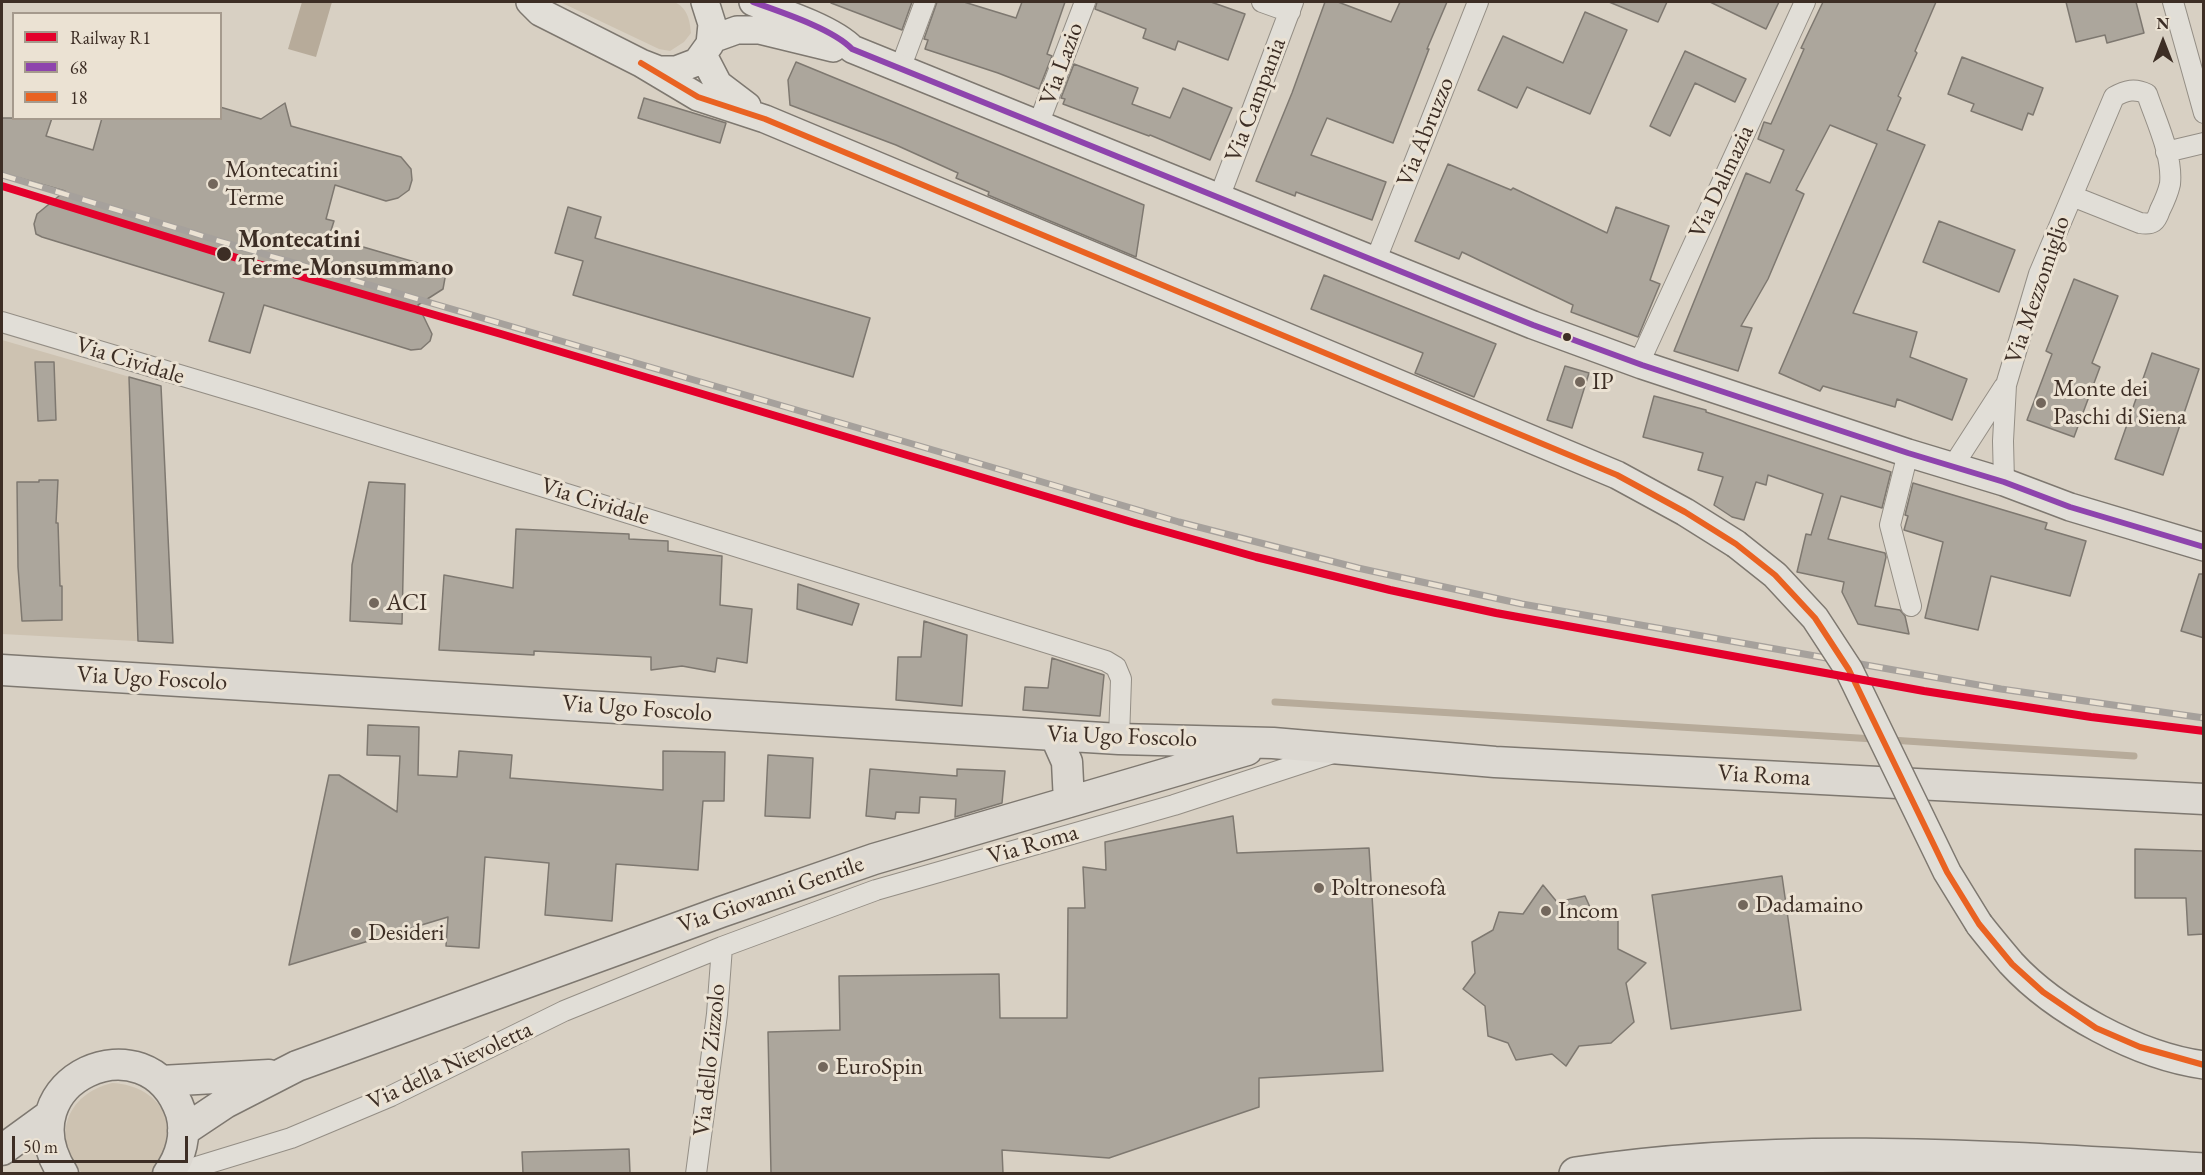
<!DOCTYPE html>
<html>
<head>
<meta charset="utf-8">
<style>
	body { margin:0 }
	#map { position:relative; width:2205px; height:1175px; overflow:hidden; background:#d8d0c3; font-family:"EB Garamond",serif }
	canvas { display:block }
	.frame { position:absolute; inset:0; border:3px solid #3d2e25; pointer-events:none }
	.legend { position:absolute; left:12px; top:12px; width:210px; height:108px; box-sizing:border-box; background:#ebe2d3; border:2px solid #a59a8d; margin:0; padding:8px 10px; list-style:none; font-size:18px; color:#3d2e25 }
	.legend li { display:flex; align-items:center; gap:12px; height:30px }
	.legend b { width:30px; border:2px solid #a59a8d }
	.north { position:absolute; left:2133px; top:12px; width:60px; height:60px; -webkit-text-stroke:4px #ebe2d3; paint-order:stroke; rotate:0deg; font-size:16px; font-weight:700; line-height:24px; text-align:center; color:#3d2e25 }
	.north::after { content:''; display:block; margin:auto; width:21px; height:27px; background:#3d2e25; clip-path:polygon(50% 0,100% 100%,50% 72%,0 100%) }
	.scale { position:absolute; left:12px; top:1136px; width:176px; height:27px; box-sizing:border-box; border:3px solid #3d2e25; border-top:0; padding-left:8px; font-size:18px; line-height:21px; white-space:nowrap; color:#3d2e25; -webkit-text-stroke:4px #ebe2d3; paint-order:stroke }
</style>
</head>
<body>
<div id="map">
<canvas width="2205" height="1175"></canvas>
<div class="frame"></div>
<ul class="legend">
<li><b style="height:8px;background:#e4002b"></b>Railway R1</li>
<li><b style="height:8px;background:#8e44ad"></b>68</li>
<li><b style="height:8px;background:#e96222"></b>18</li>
</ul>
<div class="north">N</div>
<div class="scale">50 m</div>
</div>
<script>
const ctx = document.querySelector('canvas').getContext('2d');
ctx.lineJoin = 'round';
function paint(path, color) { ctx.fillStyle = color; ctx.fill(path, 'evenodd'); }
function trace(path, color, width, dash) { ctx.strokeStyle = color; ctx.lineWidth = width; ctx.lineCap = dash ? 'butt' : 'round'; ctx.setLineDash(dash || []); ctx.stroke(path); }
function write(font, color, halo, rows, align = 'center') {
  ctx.font = font + ' "EB Garamond",serif'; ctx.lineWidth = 6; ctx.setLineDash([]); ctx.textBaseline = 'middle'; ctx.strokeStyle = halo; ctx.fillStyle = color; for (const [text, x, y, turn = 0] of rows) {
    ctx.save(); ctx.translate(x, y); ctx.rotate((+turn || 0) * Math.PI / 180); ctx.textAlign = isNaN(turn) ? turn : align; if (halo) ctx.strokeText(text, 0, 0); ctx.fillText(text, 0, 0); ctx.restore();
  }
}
const green = new Path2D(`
	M560 2H674C687 7 690 20 691 33L684 42 670 51 659 49Z
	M2 340 161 386 173 643 2 634Z
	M112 1083C163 1085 189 1135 151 1173L83 1174C50 1139 66 1094 112 1083Z`);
const water = new Path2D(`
	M302 2H332L316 57 288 49Z`);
const stream = new Path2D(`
	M1275 702 1874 739
	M1891 740 2134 756`);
const building = new Path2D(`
	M831 2H912L902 30 831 3Z
	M937 2H964L1016 18 1022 2H1065L1047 54 1052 56 1039 89 998 73 925 49 928 40 924 39Z
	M1097 2H1211L1245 14 1228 60 1178 41 1175 50 1143 38 1146 29 1095 9Z
	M1325 2H1338L1391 22 1400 2H1447L1427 49H1429L1393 143 1327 118 1311 155 1386 182 1372 220 1296 192 1295 196 1256 181 1292 93Z
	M1609 2H1667L1658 22Z
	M1710 2H1779L1766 29Z
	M1823 2H1936L1915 51 1917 53 1898 96 1901 98 1887 130 1925 145 1853 313 1917 332 1910 357 1967 379 1952 420 1897 399 1895 407 1823 386 1820 391 1779 373 1877 144 1830 125 1796 190 1804 194 1768 279 1741 326 1752 328 1738 371 1674 351 1746 173 1770 183 1784 150 1758 139 1764 122 1771 124 1804 49 1801 48Z
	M2066 2H2136L2144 33 2107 43 2105 35 2076 42Z
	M1585 12 1627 30 1590 114 1527 87 1517 108 1478 90 1503 36 1563 63Z
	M1685 51 1746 79 1735 102 1695 83 1670 136 1650 126Z
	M1962 57 2043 88 2033 115 2028 113 2022 130 1971 111 1974 104 1948 94Z
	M796 62 1144 205 1136 257 988 195 989 192 956 178 958 173 896 145 790 105 788 80Z
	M1074 64 1138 88 1132 104 1170 118 1183 88 1232 108 1210 160 1150 135 1149 136 1063 104 1065 99 1061 98Z
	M644 98 726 123 720 143 638 118Z
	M285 103 291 126 401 157 411 169 412 180 409 190 398 198 386 201 335 185 326 219 334 221 329 237 442 270 445 278 443 289 418 305 432 334 430 341 421 349 411 350 264 305 250 353 209 341 224 293 42 237 36 234 34 224 37 214 65 191 2 173V118H52L46 136 93 150 102 118H220V107L261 119Z
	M1448 164 1511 190 1513 188 1607 233 1616 207 1669 226 1650 280 1660 284 1638 337 1571 312 1573 305 1462 252 1459 259 1415 241Z
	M568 207 601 217 595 238 870 318 853 377 573 295 583 261 555 253Z
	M1939 221 2015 250 1999 292 1923 262Z
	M1324 275 1496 344 1474 397 1415 373 1423 353 1311 309Z
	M2074 279 2118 296 2092 363 2100 367 2074 437 2027 420 2052 354 2046 351Z
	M2152 353 2199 369 2163 475 2115 459Z
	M35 362H54L56 420 38 421Z
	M1565 366 1589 373 1572 428 1547 420Z
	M129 377 161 386 173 643 138 641Z
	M1654 396 1706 410V412L1891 472 1882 508 1841 496 1828 539 1885 553 1886 557 1875 606 1900 610 1905 616 1909 634 1858 624 1842 592 1844 582 1797 572 1806 534 1811 535 1823 494 1768 475 1766 485 1756 482 1744 520 1732 517 1714 505 1723 477 1698 470 1703 453 1643 437Z
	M39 480H58L56 523H58L60 586H62V620L22 621 18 567 17 482H39Z
	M369 482 405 484 402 624 350 621 352 565Z
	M1913 483 2047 523 2045 529 2086 541 2070 596 1991 576 1978 630 1925 618 1943 542 1904 530 1908 516 1905 515Z
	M516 529 629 534V539L668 541V551L722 556 720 605 752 609 747 663 717 658 715 672 682 666 651 670V657L534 651V655L439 650 444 575 513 588Z
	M2199 574H2204V638L2181 631Z
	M798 584 859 604 852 625 797 609Z
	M924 621 967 635 962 706 896 700 898 657H921Z
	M1052 658 1104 675 1100 716 1023 710 1025 687 1048 688Z
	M368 725 419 727 418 775 457 777 459 751 512 755 510 778 663 790V751L725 752 724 801H703L698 870 616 864 612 921 545 915 549 863 485 857 479 948 446 946 448 917 289 965 329 775H339L397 812 400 756 367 755Z
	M768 755 813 758 810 818 765 816Z
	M870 769 957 776V769L1005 771 1002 803 955 817 956 799 920 797 919 813 896 812 895 819 866 816Z
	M1233 816 1237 853 1369 848 1383 1071 1259 1078V1107L1109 1158 1002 1150 1003 1173H771L768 1032 840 1030 839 976 999 974 1000 1018H1067L1068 908H1085L1083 867 1106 870 1105 842Z
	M2135 849 2204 851V934L2188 935 2186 898H2135Z
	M1782 876 1801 1010 1671 1029 1652 895Z
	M1543 885 1557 902 1585 896 1593 914 1618 918V949L1646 963 1626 983 1634 1022 1611 1043 1579 1046 1566 1066 1552 1054 1516 1060 1508 1043 1488 1036 1485 1006 1463 989 1475 973 1472 942 1493 930 1499 912 1523 914Z
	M629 1149 630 1173H523L522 1152Z`);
const minor = new Path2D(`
	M1262 2 1290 12
	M2173 2 2204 113
	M900 69 925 2
	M1038 125 1085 2
	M2166 152 2204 143
	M1219 198 1293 2
	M1375 262 1478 2
	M2 322 260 399 1106 661 1116 667 1121 679 1119 739
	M1639 363 1805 2
	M1908 453 1890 525 1911 606
	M1953 466 2004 387
	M2004 482 2003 441 2006 385 2039 274 2114 97C2126 90 2135 88 2147 94 2156 121 2173 155 2170 184 2168 193 2164 202 2160 210 2156 222 2153 225 2140 223L2072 196
	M172 1168H193L291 1138 391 1096 564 1011 722 947 876 890 1174 805 1333 753
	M696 1174 717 1014 722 947`);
const secondary = new Path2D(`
	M530 2 540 12 641 63 659 70H676L697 62 710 44 712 24 705 2
	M753 2C781 12 833 29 852 49L1533 325 1642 365 1908 453 2004 482 2070 507 2204 547
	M712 39 737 30H759L833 48
	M703 55 718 84 747 106
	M641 63 698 97 765 119 1617 475 1685 512 1736 544
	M1979 924C1989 937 2000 950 2011 963 2055 1011 2138 1056 2204 1065`);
const primary = new Path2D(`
	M2 670 1119 739 1273 743 1495 762 2204 799
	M1055 735 1067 762 1069 802
	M161 1081 269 1075
	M183 1131 225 1103 297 1066 721 912 874 859 1247 750
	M2 1150 50 1115
	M63 1174C3 1080 148 1016 181 1113 187 1134 181 1157 168 1174`);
const motorway = new Path2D(`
	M1576 1174C1784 1142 1995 1158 2204 1170`);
const rail = new Path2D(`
	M2 175 216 240 1179 522 1358 568 1522 604 1787 651 2001 689 2204 718`);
const secondaryBridge = new Path2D(`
	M1736 544 1775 575 1815 618 1849 670 1947 872 1979 924`);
const bus1 = new Path2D(`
	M753 2C781 12 833 29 852 49L1533 325 1642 365 1908 453 2004 482 2070 507 2204 547`);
const bus2 = new Path2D(`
	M641 63 698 97 765 119 1617 475 1685 512 1736 544 1775 575 1815 618 1849 670 1947 872 1979 924 2012 964 2043 992 2096 1028 2140 1047 2204 1065`);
const rail1 = new Path2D(`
	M2 186 213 251 501 334 1135 523 1256 557 1390 590 1496 613 1924 691 2091 717 2204 731`);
const markers = [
	[213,184,6,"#73675c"],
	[224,254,8,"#3d2e25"],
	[1567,337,5,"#3d2e25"],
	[1580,382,6,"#73675c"],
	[2041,403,6,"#73675c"],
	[374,603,6,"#73675c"],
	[1319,888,6,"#73675c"],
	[1743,905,6,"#73675c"],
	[1546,911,6,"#73675c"],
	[356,933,6,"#73675c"],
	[823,1067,6,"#73675c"]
];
const streetNames = [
	["Via Lazio",1062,64,-70],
	["Via Campania",1256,100,-69],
	["Via Abruzzo",1426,132,-68],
	["Via Dalmazia",1722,182,-65],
	["Via Mezzomiglio",2038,290,-71],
	["Via Cividale",130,361,17],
	["Via Cividale",595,502,17],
	["Via Ugo Foscolo",152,679,3],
	["Via Ugo Foscolo",637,709,4],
	["Via Ugo Foscolo",1122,737,2],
	["Via Roma",1764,776,3],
	["Via Roma",1033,845,-16],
	["Via Giovanni Gentile",771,895,-19],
	["Via dello Zizzolo",710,1060,-84],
	["Via della Nievoletta",450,1066,-25]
];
const poiNames = [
	["Montecatini",225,170],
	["Terme",225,198],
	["IP",1592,382],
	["Monte dei",2053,389],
	["Paschi di Siena",2053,417],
	["ACI",386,603],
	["Poltronesofà",1331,888],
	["Dadamaino",1755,905],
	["Incom",1558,911],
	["Desideri",368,933],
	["EuroSpin",835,1067]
];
const stopNames = [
	["Montecatini",238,240],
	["Terme-Monsummano",238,268]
];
paint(green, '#cdc2b1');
paint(water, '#b7ab9a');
trace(stream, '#b7ab9a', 7);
paint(building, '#aca69c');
trace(building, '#7e7870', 1.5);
trace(minor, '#948e85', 22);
trace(secondary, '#7e7870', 30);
trace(primary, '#7e7870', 33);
trace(motorway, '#7e7870', 36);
trace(minor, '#e1ded7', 20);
trace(secondary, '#e1ded7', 27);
trace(primary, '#dcd8d1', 30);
trace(motorway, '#dcd8d1', 33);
trace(rail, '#a6a19c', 7);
trace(rail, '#ebe2d3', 4.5, [14]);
trace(secondaryBridge, '#7e7870', 30, []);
trace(secondaryBridge, '#e1ded7', 27);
trace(bus1, '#8e44ad', 6);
trace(bus2, '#e96222', 6);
trace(rail1, '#e4002b', 8);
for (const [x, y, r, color] of markers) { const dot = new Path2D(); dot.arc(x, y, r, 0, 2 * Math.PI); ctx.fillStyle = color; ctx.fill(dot); trace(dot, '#ebe2d3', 2); }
write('24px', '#3d2e25', '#ebe2d3', streetNames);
write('24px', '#3d2e25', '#ebe2d3', poiNames, 'left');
write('bold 24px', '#3d2e25', '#ebe2d3', stopNames, 'left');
</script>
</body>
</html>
